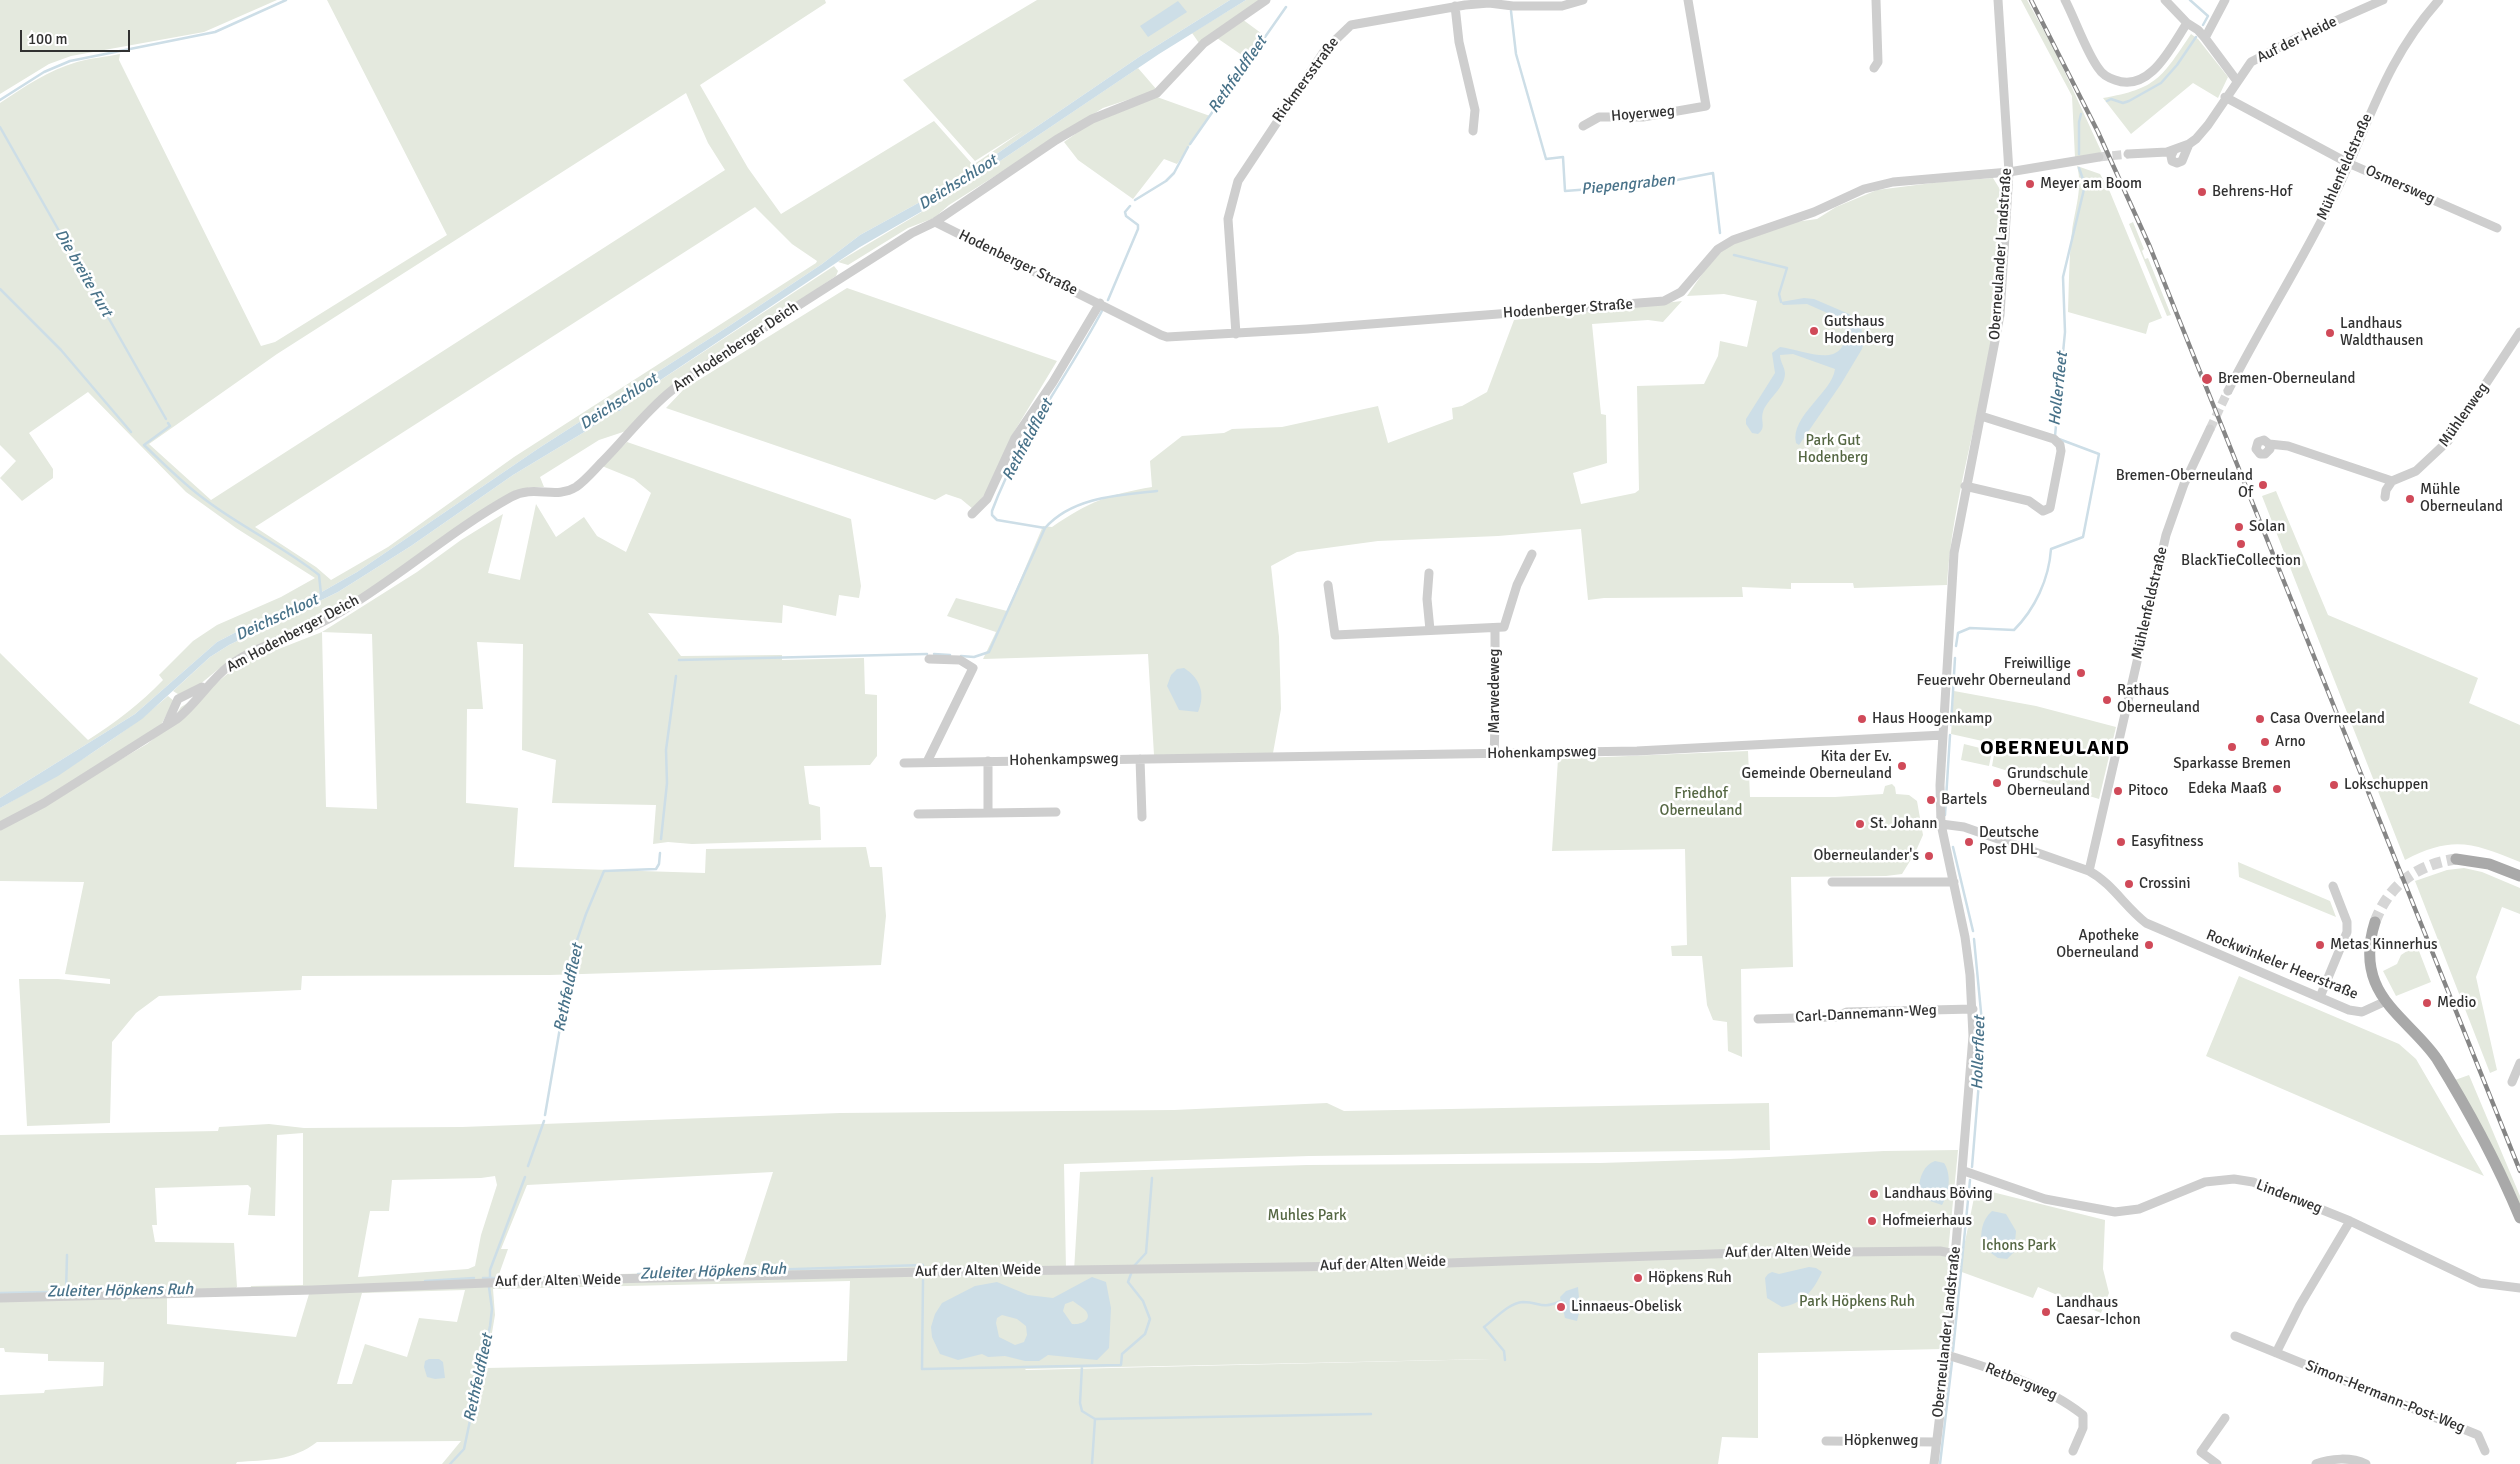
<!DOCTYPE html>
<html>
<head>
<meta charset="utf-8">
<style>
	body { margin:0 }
	#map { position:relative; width:2520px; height:1464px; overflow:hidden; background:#fff; font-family:Signika,sans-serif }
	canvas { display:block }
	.scale { position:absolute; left:20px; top:30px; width:110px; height:22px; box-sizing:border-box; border:2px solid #313131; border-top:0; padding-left:6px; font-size:15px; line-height:18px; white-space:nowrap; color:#313131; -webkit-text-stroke:4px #fff; paint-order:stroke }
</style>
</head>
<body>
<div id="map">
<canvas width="2520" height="1464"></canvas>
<div class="scale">100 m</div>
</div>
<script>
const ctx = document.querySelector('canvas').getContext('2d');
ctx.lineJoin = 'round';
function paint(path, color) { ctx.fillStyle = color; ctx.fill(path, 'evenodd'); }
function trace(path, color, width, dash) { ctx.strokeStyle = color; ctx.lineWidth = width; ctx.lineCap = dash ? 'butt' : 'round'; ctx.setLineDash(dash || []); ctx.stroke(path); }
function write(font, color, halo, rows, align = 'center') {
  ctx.font = font + ' Signika,sans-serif'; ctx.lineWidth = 5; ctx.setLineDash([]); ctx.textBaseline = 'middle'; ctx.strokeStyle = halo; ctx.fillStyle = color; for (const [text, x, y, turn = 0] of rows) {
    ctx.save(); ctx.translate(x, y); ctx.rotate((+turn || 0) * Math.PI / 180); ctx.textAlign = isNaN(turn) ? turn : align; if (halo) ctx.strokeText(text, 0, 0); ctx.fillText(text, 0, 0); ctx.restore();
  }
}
const green = new Path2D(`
	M0 0H277L204 32 71 56 49 64 0 94Z
	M327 0H825L826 3 700 85 748 168 781 214 934 121 973 165 1024 130 975 161 903 80 1037 0H1230L1139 57 951 185 860 235 822 264 729 326 539 448 357 572 304 602 244 628 217 642 135 714 0 798V653L88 740C116 722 140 704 163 680L159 675 193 641 217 625 281 597 315 578 236 528 186 492 88 392 29 433 53 469V478L22 501 0 478 16 461 0 445V103C24 87 49 70 77 62 90 58 106 57 120 54L119 60 261 346 275 342 447 235ZM686 93 708 143 725 170 211 500 149 444 277 354ZM755 207 792 244 817 261 816 263 514 457 388 547 331 580 316 567 255 527Z
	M1246 0H1261L1199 43 1192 33Z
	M2021 0H2027L2055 51 2102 153 2075 158 2072 96Z
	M1242 19 1265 36 1249 60 1217 38Z
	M2191 34 2198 39 2228 77 2218 98 2193 83 2131 134 2103 98C2157 89 2162 77 2191 34Z
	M1138 68 1157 90 1103 108 949 205 934 218 908 228 848 265 838 262 945 198Z
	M1157 97 1210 116 1177 164 1164 159 1133 199 1078 160 1064 142 1092 122Z
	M2077 166 2100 174 2110 192 2162 318 2149 323 2146 334 2068 312C2069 285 2069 257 2072 231 2075 209 2083 187 2077 166Z
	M1993 178 2001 191C2001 239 1999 287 1992 334 1980 418 1952 500 1947 585L1854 588 1853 583H1791V589L1742 587 1743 597 1604 598 1588 600 1581 529 1498 536 1378 541 1297 552 1271 566 1279 637 1281 709 1273 753 1154 755 1148 654 983 659 996 632 947 616 956 598 1007 611 1043 526 1052 527C1088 502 1110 494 1152 487L1150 461 1182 436 1224 433 1232 429 1282 427 1378 406 1388 443 1453 419 1452 408 1462 406 1487 392 1514 320 1682 301 1663 322 1648 320 1592 324 1601 414 1606 415 1607 463 1573 473 1581 504 1635 493 1639 490 1637 386 1704 384 1718 356 1720 341 1747 347 1757 301 1724 294 1687 296 1707 267 1726 247 1749 238 1795 222 1817 219 1836 207 1877 190 1940 182Z
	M2133 222 2144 249 2142 251 2145 259 2148 258 2171 315 2167 316 2129 224Z
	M834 266 838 271 836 276 738 341 626 431 599 440 540 477 544 487H529L336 612 221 667 193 690 181 696 173 691 210 657 229 645 338 592 411 546 513 475 591 428 613 411H620L635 395 650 387Z
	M847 288 1057 361 1011 437 986 493 973 509 961 499 946 494 935 500 666 408 684 389Z
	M627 442 851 519 861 586 859 598 839 595 836 616 783 605 782 623 648 613 681 656 782 655V660L864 658 865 694 877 695V756L870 765 804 766 809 804 820 807 821 840 692 844 668 842 653 844 656 805 552 803 556 760 522 750 523 644 477 642 483 709H467L466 803 518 808 514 867 705 873 706 849 866 847 870 867H882L886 916 881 965 549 975 302 976 301 990 159 996 136 1013 112 1042 110 1123 27 1126 19 979H58L110 984V979L65 974 84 882 0 881V830L147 744 167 728 181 707 206 692 238 665 322 632 417 572 461 540 503 514 488 573 520 580 536 504 556 537 584 517 597 536 626 552 651 493 634 479 602 466ZM322 632 372 634 377 809 326 807Z
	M2276 491 2328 615 2478 678 2469 703 2520 725V862C2473 843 2453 835 2405 860L2262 496Z
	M1954 691 2036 706 2116 727 2099 799 1992 766 1996 744 1951 734Z
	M168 696 174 701 161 725 42 801 0 823V808C59 774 117 741 168 696Z
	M1964 744 1992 751 1989 766 1961 760Z
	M1748 751 1750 797H1835L1883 794 1885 786 1892 784 1895 787 1896 794 1909 795 1917 801 1923 835 1915 853 1902 874 1886 876 1791 877 1793 967 1741 969 1742 1057 1728 1051 1727 1022 1713 1020 1707 1005 1702 956H1672L1671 946 1687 945 1685 849 1552 851 1558 759Z
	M2238 862 2330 901 2336 917 2239 877Z
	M2464 868 2482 872 2520 888V914L2502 907 2476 977 2497 1070 2490 1073 2415 881 2447 870Z
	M2410 949 2419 951 2431 982 2396 996 2383 971 2397 964 2401 955Z
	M2239 976 2399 1044 2416 1059 2484 1176 2206 1056Z
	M2469 1075 2520 1196V1206L2455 1080Z
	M1327 1103 1344 1111 1769 1103 1770 1150 1309 1156 1064 1164 1066 1270 1074 1271 1080 1172 1307 1165 1600 1163 1730 1159 1884 1151 1958 1150 1947 1263 1951 1264 1943 1349 1758 1353V1438L1722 1437 1718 1464H442L461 1441 317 1442C293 1461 266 1460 237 1462L236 1464H0V1395L44 1393 45 1390 103 1386 104 1362 48 1361V1354L5 1352 4 1348H0V1135L218 1131 219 1127 269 1124 304 1128 462 1127 840 1113 1174 1110ZM303 1133V1285L251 1286 249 1296 309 1294 296 1337 167 1324V1298L226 1296 237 1287 234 1243 155 1242 152 1225H157L155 1188 248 1185 251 1188 248 1215 275 1216 277 1135ZM773 1172 741 1271 498 1277 508 1249H501L527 1185ZM495 1176 497 1185 481 1235 475 1266 468 1269 358 1277 370 1211H389L392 1180 481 1178ZM850 1281 847 1361 486 1368 495 1315 493 1289ZM465 1290 457 1322 419 1318 407 1357 365 1344 352 1384H337L362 1293ZM1492 1359 1026 1370 1025 1369Z
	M1976 1188 2105 1220 2103 1269 2109 1293 2101 1313 2038 1287 2033 1298 1959 1271Z`);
const water = new Path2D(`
	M1230 0H1246L1159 54 945 198 860 247 650 387 635 395 620 411H613L591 428 513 475 411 546 338 592 229 645 210 657 142 719 58 776 0 808V798L135 714 217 642 244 628 304 602 357 572 539 448 729 326 822 264 860 235 951 185 1139 57Z
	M1178 1 1187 12 1148 37 1140 26Z
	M1804 298 1814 299 1849 314 1861 328 1864 342 1862 349 1841 384 1799 445 1796 443C1790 416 1832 393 1835 369L1793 354 1780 355C1780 362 1785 367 1785 374 1784 389 1767 399 1763 412 1760 422 1767 427 1758 434L1752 433 1746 424V419L1775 373 1772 353 1780 347C1805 350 1849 373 1845 326L1834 316 1807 304 1783 305 1781 302Z
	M1184 668C1200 678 1206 694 1198 712L1179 710 1167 686 1171 675 1177 669Z
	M1935 1161 1944 1163C1952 1175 1949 1193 1942 1205L1930 1201 1919 1187C1920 1176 1924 1165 1935 1161Z
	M1992 1211 2006 1214 2016 1231 2014 1252 2007 1259 1998 1258 1981 1246C1981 1232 1981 1221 1992 1211Z
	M1809 1267 1816 1268 1822 1272C1813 1291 1804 1303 1782 1307L1767 1298 1765 1278 1768 1274 1772 1272 1779 1274Z
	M1092 1277 1106 1282 1111 1308 1109 1348 1097 1360 1048 1355 1039 1361H1025L1005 1356 988 1357 982 1354 958 1360 940 1354 932 1337 931 1327 935 1314 942 1303 975 1286 997 1282 1028 1295 1053 1298ZM1073 1301C1077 1304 1083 1308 1086 1311 1093 1321 1079 1325 1072 1324L1063 1311 1065 1304ZM1002 1315 1017 1319 1026 1326 1027 1335 1024 1342 1015 1345 999 1337 996 1323 997 1318Z
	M1578 1287 1580 1309 1577 1321 1565 1318 1560 1297 1566 1291Z
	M429 1359H439L443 1362 445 1378 435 1379 427 1377 424 1367 425 1361Z`);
const stream = new Path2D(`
	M2190 0 2208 16 2203 25
	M1511 11 1516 54 1546 159 1563 157 1565 191 1656 184 1713 173 1720 233
	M0 100 44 72 70 61 215 32 286 0
	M2107 101 2111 99 2123 103 2129 101 2161 83 2177 65 2196 37
	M0 127 166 419
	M1190 144 1286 7
	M2079 154V122L2081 114
	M1135 200 1166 181 1174 173 1188 147
	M1734 255 1787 268 1779 294 1781 302
	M0 289 61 350 131 432
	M1108 300 1138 229V225L1126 216 1125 212 1130 206
	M168 423 170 426 144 445C164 464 184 485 207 501 243 528 284 547 319 575L321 594
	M2055 436 2065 332 2063 277 2085 185 2079 168
	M1045 528 997 520 992 515V511C1019 438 1067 378 1103 309
	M1956 646 1958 633 1970 628 2014 630C2035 609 2049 579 2051 549L2083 537 2099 454 2059 439
	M934 654 950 655
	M961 656 974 657 989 652 1045 528C1072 497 1119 495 1157 491
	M679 660 927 654
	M1951 725 1955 658
	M1945 815 1950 735
	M661 839 667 783 666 750 676 676
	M1953 847 1973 931
	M545 1115 573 952 586 914 604 871 656 869 659 864 660 853
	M528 1166 544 1121
	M1972 1167 1983 1033 1974 939
	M1134 1266 1146 1253 1152 1178
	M638 1274 923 1265
	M483 1278H496
	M504 1278H512
	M490 1279V1270L525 1177
	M923 1280 922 1369 1121 1365 1122 1354 1145 1334 1150 1319 1143 1301 1128 1282 1132 1271
	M425 1281 474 1278
	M66 1292 67 1255
	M0 1293 146 1290
	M1953 1351 1970 1180
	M1505 1360 1504 1351 1484 1327C1495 1319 1508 1303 1523 1302 1541 1302 1540 1310 1561 1301
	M1082 1366 1080 1403 1082 1411 1095 1419 1092 1464
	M1095 1419 1371 1414
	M450 1464 464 1449 490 1326 492 1309 489 1287
	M1940 1464 1952 1362`);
const minorTunnel = new Path2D(`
	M2099 157 2128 154
	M2210 429 2228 391`);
const majorTunnel = new Path2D(`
	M2375 922C2388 885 2418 864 2456 859`);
const minor = new Path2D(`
	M2065 0C2075 19 2087 54 2099 69 2102 74 2109 78 2115 80 2150 93 2171 47 2187 23
	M2165 0 2187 23 2198 30 2205 38 2237 81
	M1455 6 1459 42 1475 110 1473 131
	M2205 38 2225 0
	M1874 68 1878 62 1876 0
	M2225 97 2348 163 2497 228
	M1583 126 1599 117H1643L1706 106 1688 0
	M2174 150 2171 156 2172 161 2177 163 2182 161 2189 144
	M2128 154 2167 152 2189 144 2196 139 2208 125 2251 62 2301 36 2383 0
	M935 222 1161 335 1167 337 1307 329 1664 301 1681 292 1718 249 1733 240 1814 212 1864 189 1893 182 2009 172 2099 157
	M1236 334 1228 219 1238 181 1325 50 1351 25 1465 5 1489 3 1513 6H1562L1583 0
	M2228 391C2261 326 2300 265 2332 200 2369 127 2382 64 2439 0
	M2269 444 2270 449 2265 454H2260L2256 449 2258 442 2264 440 2269 444 2288 446 2392 481
	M1965 486 2029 501 2043 511 2050 508 2061 451 2060 445 2054 439 1981 416
	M2385 497 2386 490 2392 481 2416 471 2448 441 2520 332
	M972 514 987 499 1015 438 1053 382 1100 303
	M1429 573 1427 599 1430 630
	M1328 585 1335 635 1504 627 1517 585 1532 554
	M166 726 178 699 202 687
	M1494 754C1496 712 1495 670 1495 628
	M1140 759 1142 817
	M927 762 973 668 960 660 929 659
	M904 763 1637 751 1943 735
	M988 813 1056 812
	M918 814 988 813V761
	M1941 824 1964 827 2089 871C2112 883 2125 907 2146 923L2349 1010 2362 1012 2386 1001
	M0 826 44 803 177 719C197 703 209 681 230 665 260 643 300 636 332 617 395 581 448 532 511 497 535 484 555 500 576 487 586 480 594 470 602 462 625 439 646 411 671 391 697 370 726 353 753 335 806 300 859 267 912 233L935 222 1056 140 1092 119 1157 93 1204 43 1266 0
	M2089 871 2166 535 2184 484 2210 429
	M1832 882H1954
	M2320 997 2347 932V922L2333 886
	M1758 1019 1835 1017 1847 1012 1973 1009
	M2512 1082 2520 1063
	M1964 1171 2045 1199 2115 1212 2139 1209 2205 1182 2234 1179 2253 1182 2350 1221 2480 1283 2520 1288
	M0 1298 312 1290 562 1280 928 1272 1359 1266 1741 1253 1940 1251 1956 1254
	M2235 1336 2478 1435 2485 1451
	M2276 1353 2300 1305 2350 1221
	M1947 1355C1993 1369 2045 1385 2083 1415V1428L2073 1451
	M1826 1441 1936 1442
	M1934 1464 1947 1355 1973 1036 1970 975 1965 937 1941 824 1940 785 1954 553 2000 315 2009 172 1998 0
	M2217 1464 2201 1452 2225 1418
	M2316 1464C2330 1458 2352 1457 2366 1464`);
const major = new Path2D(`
	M2456 859 2489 864 2520 876
	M2375 922C2369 941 2367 962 2375 982 2387 1012 2419 1032 2437 1059 2466 1106 2499 1167 2520 1218`);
const rail = new Path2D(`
	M2031 0 2098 132 2150 247 2520 1171`);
const markers = [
	[2030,184,5,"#d04a59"],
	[2202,192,5,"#d04a59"],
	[1814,331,5,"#d04a59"],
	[2330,333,5,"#d04a59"],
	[2207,379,6,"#d04a59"],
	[2263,485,5,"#d04a59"],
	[2410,499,5,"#d04a59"],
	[2239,527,5,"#d04a59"],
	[2241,544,5,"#d04a59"],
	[2081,673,5,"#d04a59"],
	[2107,700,5,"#d04a59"],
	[1862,719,5,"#d04a59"],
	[2260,719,5,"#d04a59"],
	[2265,742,5,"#d04a59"],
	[2232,747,5,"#d04a59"],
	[1902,766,5,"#d04a59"],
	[1997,783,5,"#d04a59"],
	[2334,785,5,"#d04a59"],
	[2277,789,5,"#d04a59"],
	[2118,791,5,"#d04a59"],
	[1931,800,5,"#d04a59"],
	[1860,824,5,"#d04a59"],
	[1969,842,5,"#d04a59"],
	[2121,842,5,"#d04a59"],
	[1929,856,5,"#d04a59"],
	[2129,884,5,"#d04a59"],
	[2149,945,5,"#d04a59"],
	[2320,945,5,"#d04a59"],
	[2427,1003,5,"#d04a59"],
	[1874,1194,5,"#d04a59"],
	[1872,1221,5,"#d04a59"],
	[1638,1278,5,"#d04a59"],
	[1561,1307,5,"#d04a59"],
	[2046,1312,5,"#d04a59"]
];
const streetNames = [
	["Auf der Heide",2297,40,-26],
	["Rickmersstraße",1306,80,-54],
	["Hoyerweg",1643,114,-5],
	["Mühlenfeldstraße",2345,167,-66],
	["Osmersweg",2400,185,24],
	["Oberneulander Landstraße",2001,254,-86],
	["Hodenberger Straße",1018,263,26],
	["Hodenberger Straße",1568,309,-4],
	["Am Hodenberger Deich",736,347,-34],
	["Mühlenweg",2464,415,-55],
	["Mühlenfeldstraße",2150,603,-77],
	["Am Hodenberger Deich",293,634,-28],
	["Marwedeweg",1495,691,-90],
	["Hohenkampsweg",1542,753,-1],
	["Hohenkampsweg",1064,760,-1],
	["Rockwinkeler Heerstraße",2282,965,22],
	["Carl-Dannemann-Weg",1866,1014,-3],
	["Lindenweg",2289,1197,21],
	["Auf der Alten Weide",1788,1252,-1],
	["Auf der Alten Weide",1383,1264,-2],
	["Auf der Alten Weide",978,1271,-1],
	["Auf der Alten Weide",558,1281,-1],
	["Oberneulander Landstraße",1947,1332,-84],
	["Retbergweg",2021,1382,22],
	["Simon-Hermann-Post-Weg",2385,1397,22],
	["Höpkenweg",1881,1441]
];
const poiNames = [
	["Meyer am Boom",2040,184],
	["Behrens-Hof",2212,192],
	["Gutshaus",1824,322],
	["Hodenberg",1824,339],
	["Landhaus",2340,324],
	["Waldthausen",2340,341],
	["Bremen-Oberneuland",2218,379],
	["Bremen-Oberneuland",2253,476,"right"],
	["Of",2253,493,"right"],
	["Mühle",2420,490],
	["Oberneuland",2420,507],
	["Solan",2249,527],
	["BlackTieCollection",2241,561,"center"],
	["Freiwillige",2071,664,"right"],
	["Feuerwehr Oberneuland",2071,681,"right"],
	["Rathaus",2117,691],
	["Oberneuland",2117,708],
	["Haus Hoogenkamp",1872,719],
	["Casa Overneeland",2270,719],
	["Arno",2275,742],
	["Kita der Ev.",1892,757,"right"],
	["Gemeinde Oberneuland",1892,774,"right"],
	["Sparkasse Bremen",2232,764,"center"],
	["Grundschule",2007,774],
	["Oberneuland",2007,791],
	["Lokschuppen",2344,785],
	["Edeka Maaß",2267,789,"right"],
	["Pitoco",2128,791],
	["Bartels",1941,800],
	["St. Johann",1870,824],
	["Deutsche",1979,833],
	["Post DHL",1979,850],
	["Easyfitness",2131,842],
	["Oberneulander's",1919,856,"right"],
	["Crossini",2139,884],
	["Apotheke",2139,936,"right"],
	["Oberneuland",2139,953,"right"],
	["Metas Kinnerhus",2330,945],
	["Medio",2437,1003],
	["Landhaus Böving",1884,1194],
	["Hofmeierhaus",1882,1221],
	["Höpkens Ruh",1648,1278],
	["Landhaus",2056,1303],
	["Caesar-Ichon",2056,1320],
	["Linnaeus-Obelisk",1571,1307]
];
const parkNames = [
	["Park Gut",1833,441],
	["Hodenberg",1833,458],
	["Friedhof",1701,794],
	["Oberneuland",1701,811],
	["Muhles Park",1307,1216],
	["Ichons Park",2019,1246],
	["Park Höpkens Ruh",1857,1302]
];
const waterNames = [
	["Rethfeldfleet",1238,75,-55],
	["Deichschloot",958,183,-32],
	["Piepengraben",1628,185,-6],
	["Die breite Furt",83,273,60],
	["Hollerfleet",2059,389,-84],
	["Deichschloot",619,402,-33],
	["Rethfeldfleet",1028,440,-62],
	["Deichschloot",277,618,-25],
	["Rethfeldfleet",569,988,-78],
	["Hollerfleet",1979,1053,-88],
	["Zuleiter Höpkens Ruh",713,1272,-2],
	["Zuleiter Höpkens Ruh",120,1291,-1],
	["Rethfeldfleet",479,1378,-78]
];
const districtNames = [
	["OBERNEULAND",2055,749]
];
paint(green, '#e4e9de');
paint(water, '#cddee7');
trace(stream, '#cddee7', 2.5);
trace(minorTunnel, '#d6d6d6', 9, [9, 4.5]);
trace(majorTunnel, '#d6d6d6', 11, [11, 5.5]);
trace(minor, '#cecece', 9);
trace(major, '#a9a9a9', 11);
trace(rail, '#868686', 4.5);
trace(rail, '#fff', 2.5, [8]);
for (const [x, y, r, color] of markers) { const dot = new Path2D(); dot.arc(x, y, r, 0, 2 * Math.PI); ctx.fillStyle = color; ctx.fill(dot); trace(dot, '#fff', 2); }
write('15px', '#313131', '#fff', streetNames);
write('15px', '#313131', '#fff', poiNames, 'left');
write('15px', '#556743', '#fff', parkNames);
write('italic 16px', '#487289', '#fff', waterNames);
ctx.letterSpacing = '1px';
write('bold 20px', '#000', '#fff', districtNames);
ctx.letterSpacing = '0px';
</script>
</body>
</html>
